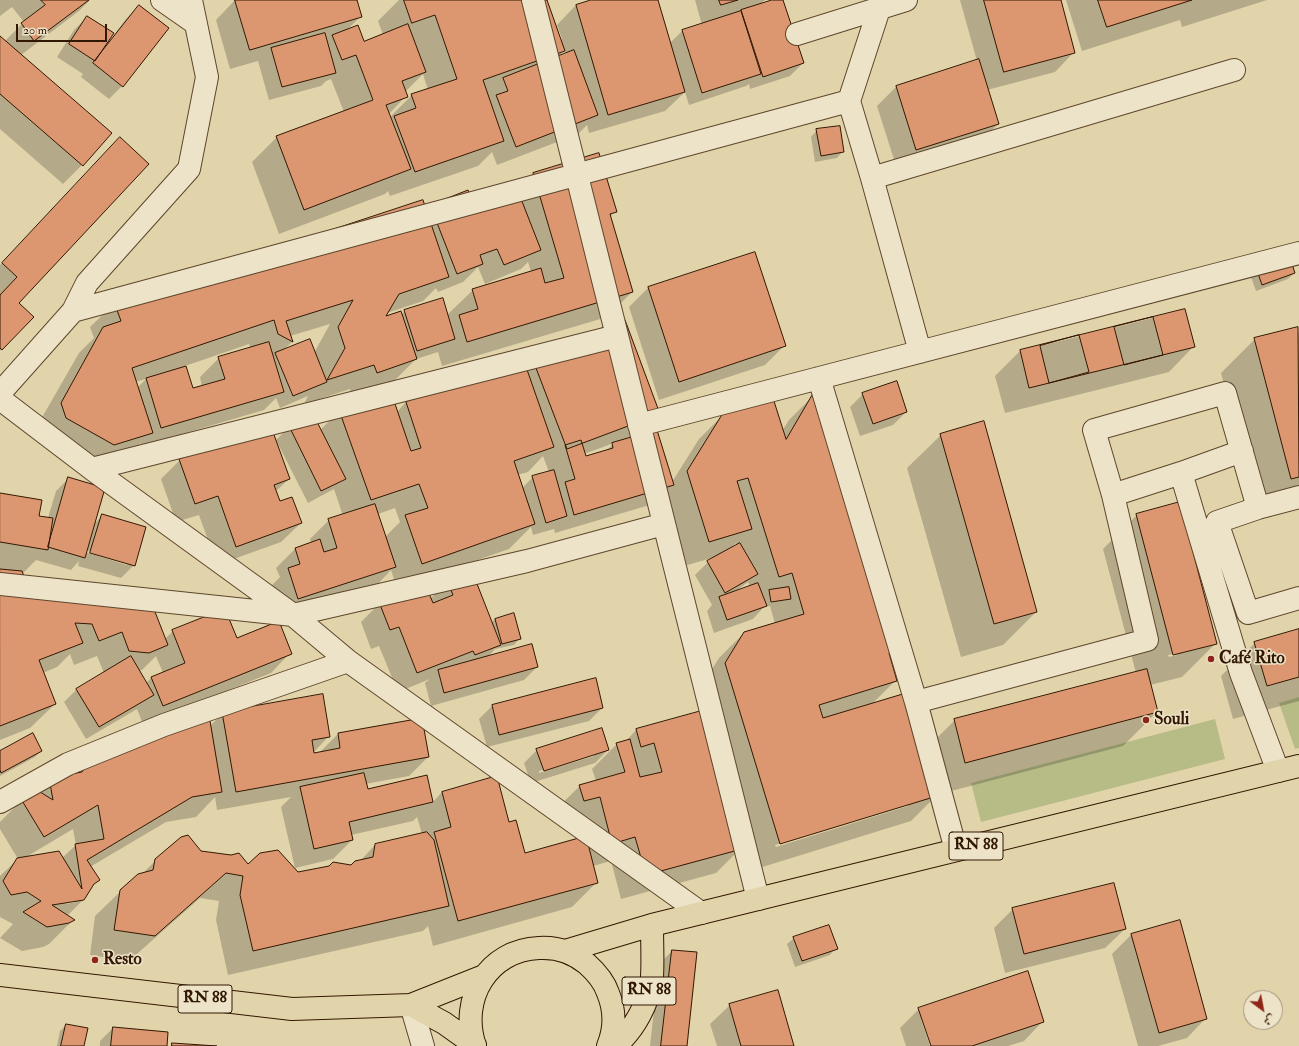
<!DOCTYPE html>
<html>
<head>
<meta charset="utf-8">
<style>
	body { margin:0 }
	#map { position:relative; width:1299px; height:1046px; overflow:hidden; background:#e2d4aa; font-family:"IM FELL Double Pica",Amiri,serif }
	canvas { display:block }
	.north { position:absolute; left:1243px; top:990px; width:40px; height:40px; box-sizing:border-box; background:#ece3c8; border:1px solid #a29179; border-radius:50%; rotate:148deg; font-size:11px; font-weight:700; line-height:16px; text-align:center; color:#321702 }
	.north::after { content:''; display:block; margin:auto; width:14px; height:18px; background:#8f2418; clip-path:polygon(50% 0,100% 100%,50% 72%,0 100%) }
	.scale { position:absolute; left:16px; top:24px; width:91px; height:18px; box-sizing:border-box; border:2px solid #321702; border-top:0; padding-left:5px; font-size:12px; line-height:14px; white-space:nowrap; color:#321702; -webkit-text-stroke:3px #ece3c8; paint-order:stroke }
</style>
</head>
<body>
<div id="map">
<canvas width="1299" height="1046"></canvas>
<div class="north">ش</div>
<div class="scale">20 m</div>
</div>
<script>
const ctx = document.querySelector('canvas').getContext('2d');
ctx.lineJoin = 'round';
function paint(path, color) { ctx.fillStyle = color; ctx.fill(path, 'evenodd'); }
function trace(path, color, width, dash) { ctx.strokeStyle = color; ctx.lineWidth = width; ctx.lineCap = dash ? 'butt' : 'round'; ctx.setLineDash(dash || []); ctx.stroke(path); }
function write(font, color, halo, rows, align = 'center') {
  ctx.font = font + ' "IM FELL Double Pica",serif'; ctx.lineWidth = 3; ctx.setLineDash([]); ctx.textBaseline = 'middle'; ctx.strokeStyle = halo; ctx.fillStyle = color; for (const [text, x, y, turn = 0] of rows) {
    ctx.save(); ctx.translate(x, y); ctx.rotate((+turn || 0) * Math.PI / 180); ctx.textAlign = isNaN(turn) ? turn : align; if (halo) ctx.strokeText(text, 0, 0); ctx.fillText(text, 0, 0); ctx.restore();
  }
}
const green = new Path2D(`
	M1299 697V748L1295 749 1279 703Z
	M1215 719 1225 759 981 822 971 783Z`);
const shadow = new Path2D(`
	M0 0H90L79 11 21 55 82 165 63 184 0 129V37L5 41 24 22 12 7 0 16Z
	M235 0H356L361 16 347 30 363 42 383 35 378 21 399 0H546L560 40 562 39 557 25 576 5 595 0H657L670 43 682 31 702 25 695 0H765L759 5 774 0H782L803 63 790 76 750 89 749 84 746 86 689 105 685 92 665 111 589 133 587 125 578 134 497 165 492 152 478 166 390 196 388 191 385 194 279 234 252 162 277 137 344 112 331 79 326 81 321 86 269 100 258 61 230 69 216 20ZM565 50 566 55 556 58ZM423 74 428 90 412 95 390 117 389 114 406 96 405 92Z
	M960 0H1060L1074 52 1055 72 987 90 998 124 979 143 897 169 877 106 897 86 977 61Z
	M1066 0H1267L1182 27 1180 20 1082 51Z
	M139 6 168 28 122 86 109 99 81 77 83 74 57 57 74 30 87 17 111 39 126 19Z
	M817 130 843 151 837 158 815 162 811 137Z
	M120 138 17 303 32 317 0 351V265Z
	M533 174 615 211 610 217 632 292 607 317 442 366 438 352 416 359 391 384 352 397 350 389 304 404 308 396 280 408 276 398 264 410 141 446V443L127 457 89 470 36 428 79 353 94 338 90 327 115 303 426 211 473 204 516 190ZM528 262 531 272 473 290 447 315 405 311 401 315 384 318 387 313 423 301 436 288 438 292 463 282 478 267 485 284 521 269ZM330 324 314 353 282 351 292 342 290 336ZM249 344 251 349 219 358 200 377 202 387 193 390 185 366ZM146 379 137 388 135 382Z
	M754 253 784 346 765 365 659 400 629 307 648 288Z
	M1247 266 1294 273 1288 279 1256 291Z
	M1184 310 1193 347 1169 372 1005 413 995 376 1020 351Z
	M1297 328 1299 334V501L1258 512 1221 373 1255 339Z
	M532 356 640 433 626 439V440L672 482 699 439 724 414 782 431 789 420 813 396 890 652 888 654 896 680 872 704 923 752 955 720 1136 673 1103 549 1137 515 1216 643 1182 677 1150 685 1157 712 1123 746 936 795V796L911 821 756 869 700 688 719 658 744 633 775 624 770 606 764 607 753 619 714 633 707 611 712 605 695 575 708 562 715 557 684 566 653 504 555 533 554 529 533 535 531 527 509 549 397 588 391 570 376 586 278 617 269 588 280 577 276 568 296 548 311 543 310 539 329 520 343 516 334 489 308 503 276 440 289 427 320 430 340 411 397 412 406 402 523 362ZM614 443 606 451 585 457 584 454ZM543 456 549 472 533 477 522 488 517 475 528 472ZM395 508 400 522 385 537 378 514ZM736 543 737 546 730 549ZM748 582 750 587 737 591V590ZM1177 653V655L1169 657 1168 655ZM908 804V806L776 847 775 845Z
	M863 394 906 412 893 425 860 436 850 407Z
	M941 435 1036 612 1003 645 961 657 907 468Z
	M180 460 289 479 275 492 279 502 301 523 281 542 217 565 199 515 176 522 161 479Z
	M69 478 94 524 103 515 134 565 121 578 78 566 79 561 71 570 36 560 22 574 24 580 165 639 173 631 237 640 290 653 271 673 162 717 210 726 223 713 329 736 313 753V755L319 753 338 734 421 719 428 757 409 776 365 784 367 790 426 777 432 803 442 792 509 824 524 855 580 839 575 821 559 826 555 810 580 786 596 781 592 769 617 744 625 742 636 730 704 712 741 848 716 873 621 899 611 861 593 866 597 882 572 907 433 946 428 926 423 931 228 975 216 920 219 901 200 898 129 961 90 955 95 916 121 891 142 874 156 860 201 851 248 865 298 873 351 866 360 861 375 845 422 834 417 817 413 821 351 835 352 840 333 859 295 868 281 807 291 797 217 810 215 797 196 817 166 822 90 867 98 880 89 889 83 900 67 916 73 920 49 944 43 947 22 951 0 938 13 924 0 917V876L18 859 0 829V822L22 800 37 791 75 774 91 759 143 724 137 709 86 739 64 702 77 689 104 673 97 656 74 665 70 654 57 667 43 673 55 704 30 728 0 740V494L38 517 48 518 56 491ZM86 550 127 563V565L85 552ZM156 656 163 673 151 678 146 683 139 671 142 670ZM73 829 76 845 62 858 26 857ZM77 900V902L66 904 68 902Z
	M448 581 491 623 495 619 520 638 514 645 495 649 488 657 537 667 524 680 431 706 425 683 430 679 398 692 379 646 371 649 361 622 380 603 430 599Z
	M1299 630V701L1233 719 1221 676 1255 643Z
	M492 706 602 708 589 721 487 747 479 719Z
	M537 750H608L595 763 531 783 524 763ZM594 754V756L539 773V771Z
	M41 751 35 757 0 776V752Z
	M1013 909 1125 929 1105 948 1005 973 994 928Z
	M1179 922 1206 1018 1187 1038 1158 1046H1138L1112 954 1131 935Z
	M794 938 836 948 830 955 795 967 787 944Z
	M672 951 686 1046H650L659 964Z
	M730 1005 793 1046H717L710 1024Z
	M919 1009 1043 1021 1024 1041 1008 1046H932L923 1019H921L930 1046H906L900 1028Z
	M66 1025 83 1046H57L60 1031Z
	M113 1028 166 1046H100V1041Z`);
const building = new Path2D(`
	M41 0H89L34 41 21 23 45 5Z
	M235 0H357L362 17 250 50Z
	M404 0H547L565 51 483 80 504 141 415 172 394 116 416 108 411 94 457 79 435 15 412 23Z
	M591 0H658L685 92 608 115 576 5Z
	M719 0H738L721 5Z
	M772 0H783L804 63 763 77 741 10Z
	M984 0H1061L1075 53 1004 72Z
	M1098 0H1192L1107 27Z
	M139 5 169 28 123 87 93 63Z
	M741 11 761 74 702 93 682 30Z
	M87 16 114 33 95 61 69 44Z
	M408 24 426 72 402 81 408 97 386 105 411 169 304 210 276 136 373 100 356 55 342 60 332 35 358 25 364 41Z
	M325 33 336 73 282 87 271 48Z
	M0 36 112 133 83 166 0 94Z
	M574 50 598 115 516 147 496 95 508 91 503 78Z
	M979 59 999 124 916 150 896 86Z
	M840 126 844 152 821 156 816 129Z
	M120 137 149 164 19 303 34 317 2 350 0 348V295L17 277 2 263Z
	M599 153 617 212 610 214 633 292 467 342 459 315 478 309 472 289 541 268 545 283 564 278 533 173Z
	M516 186 541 250 504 265 497 249 480 255 483 264 457 274 430 205 468 190 474 202Z
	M423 200 449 277 399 294 386 316 401 311 417 359 377 373 374 365 327 380 345 348 338 327 353 300 286 321 293 342 278 334 274 320 132 368 153 433 114 445 66 418 61 403 103 327 121 321 114 302Z
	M1286 247 1295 273 1262 285 1253 259Z
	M755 252 786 346 679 382 648 287Z
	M443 298 455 339 417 351 404 310Z
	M1185 309 1195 347 1029 388 1020 350Z
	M1153 317 1163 355 1124 365 1114 327Z
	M625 320 660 414 567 449 531 355Z
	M1298 327 1299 477 1291 479 1254 338Z
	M1079 335 1089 372 1049 383 1040 346Z
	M310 339 327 382 293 396 275 353Z
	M269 342 284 392 161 428 146 378 186 366 193 388 225 379 218 357Z
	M524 361 554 447 514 461 535 524 422 564 405 515 428 508 419 484 371 500 339 410 391 392 411 451 421 448 406 402Z
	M897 381 907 412 873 424 862 393Z
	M813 394 891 653H889L897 681 819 705 823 718 906 693 937 796 780 844 725 663 744 632 804 614 792 573 779 577 748 478 737 481 752 529 709 542 687 471 723 413 773 398 786 439Z
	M313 414 346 479 321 491 289 426Z
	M984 421 1037 612 994 624 940 434Z
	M657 430 674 485 574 515 565 482 575 479 565 445 581 440 586 456 613 448 612 443Z
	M273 432 290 479 274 485 280 501 292 497 302 523 236 547 218 496 195 504 179 459 249 434Z
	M554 470 567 516 546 523 532 476Z
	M68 477 105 488 85 558 48 547Z
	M0 493 42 500 39 516 53 518 48 550 0 542Z
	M1180 502 1217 644 1173 655 1136 514Z
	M375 504 396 567 298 599 288 568 300 564 295 548 320 539 324 552 337 548 328 519Z
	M102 514 146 527 135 566 90 553Z
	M740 543 758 574 725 593 707 561Z
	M0 569 22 571 25 579 148 594 168 645 149 653 129 651 122 632 99 641 92 624 75 623 83 643 39 660 56 704 0 726Z
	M472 571 501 645 475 655 473 651 417 673 399 627 390 630 379 602 425 584 433 603 453 595 447 580Z
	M758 583 767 606 727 620 719 597Z
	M789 587 791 599 771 602 769 590Z
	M225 609 237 638 279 621 292 654 163 706 151 677 185 663 172 630Z
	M514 613 521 639 502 644 495 619Z
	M1299 629V677L1267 686 1254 642Z
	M532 644 538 667 444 693 438 670Z
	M131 656 154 695 99 727 76 689Z
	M1147 669 1158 712 965 763 954 719Z
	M596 678 603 708 499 735 492 705Z
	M323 694 330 737 312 740 314 753 340 748 338 733 422 718 429 757 236 792 222 712Z
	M208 709 222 792 192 797 87 860 100 880 94 884 84 900 52 905 75 920 69 923 47 927 23 912 41 901 27 892 11 895 3 881 17 858 59 851 82 889 75 844 104 839 98 805 44 837 21 799 37 790 53 800 49 778 82 772 91 758Z
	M705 710 742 849 646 875 635 837 612 844 600 797 584 801 579 785 625 772 616 743 630 739 640 777 662 772 654 743 641 747 636 729Z
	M602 728 609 750 544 771 536 749Z
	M33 733 42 751 1 773 0 770V751Z
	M364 773 368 789 427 775 433 802 349 822 353 840 314 849 300 787Z
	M497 776 509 822 516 820 525 853 586 836 598 883 458 921 434 832 451 827 442 792Z
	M427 832 434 840 449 906 253 951 240 895 243 876 226 873 155 936 114 930 120 890 138 874 153 870 155 859 181 837 188 835 201 851 231 855 239 853 248 864 260 853 278 850 298 872 329 866 333 862 351 865 355 861 373 857 375 844Z
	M1114 883 1126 929 1024 954 1012 908Z
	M1180 920 1207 1019 1159 1033 1131 934Z
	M829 925 838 949 802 961 793 937Z
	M672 950 697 952 687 1046H661Z
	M1028 971 1044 1022 972 1046H931L918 1008Z
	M778 990 794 1046H741L729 1004Z
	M66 1024 88 1028 84 1046H61Z
	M113 1027 168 1032 167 1046H111Z
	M172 1043 217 1046H172Z`);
const minor = new Path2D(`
	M162 0 195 23
	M533 0 758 899
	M879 9 849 101 872 178 920 352
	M797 34 906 0
	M872 178 1234 70
	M73 311 849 101
	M819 378 916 702 956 850
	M0 393 73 311 87 283 189 169 207 77 191 0
	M0 399 92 469 293 615 348 661 701 913
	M639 425 1299 253
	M92 469 617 336
	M1181 473 1241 673 1278 771
	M1113 495 1181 473 1242 451
	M1299 497 1258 508 1217 522 1248 613 1299 598
	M0 584 293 615 527 561 664 524
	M916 702 1147 640 1113 495 1094 430 1225 393 1258 508
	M0 802 68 764 164 725 348 661
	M411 1005 423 1046`);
const primary = new Path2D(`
	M565 951 652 925 1299 766
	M0 975 292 1009 411 1005 484 976
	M411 1005 444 1023 475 1045
	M475 1046C459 999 488 950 539 948 556 947 573 952 587 964 596 972 604 981 608 993 615 1010 615 1029 608 1046
	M615 1046C634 1030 649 1003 652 977 653 960 652 942 652 925`);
const markers = [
	[1211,659,4,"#8f2418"],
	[1146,720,4,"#8f2418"],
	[95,960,4,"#8f2418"]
];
const shields = [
	[976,846,54],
	[649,991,54],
	[205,999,54]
];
const shieldNames = [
	["RN 88",976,846],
	["RN 88",649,991],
	["RN 88",205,999]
];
const poiNames = [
	["Café Rito",1219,659],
	["Souli",1154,720],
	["Resto",103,960]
];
paint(green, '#b7bc86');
paint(shadow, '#0003');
paint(building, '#dd9770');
trace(building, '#321702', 1);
trace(minor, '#5e462c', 24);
trace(primary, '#321702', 24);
trace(minor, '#ece3c8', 22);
trace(primary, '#e2d4aa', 22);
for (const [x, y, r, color] of markers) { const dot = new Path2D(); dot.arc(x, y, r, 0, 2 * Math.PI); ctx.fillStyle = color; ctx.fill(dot); trace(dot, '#ece3c8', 1.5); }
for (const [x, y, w] of shields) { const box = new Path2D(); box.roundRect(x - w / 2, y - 14, w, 28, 3); ctx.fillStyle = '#ece3c8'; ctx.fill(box); trace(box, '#321702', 1); }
write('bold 16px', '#321702', null, shieldNames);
write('bold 17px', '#321702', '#ece3c8', poiNames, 'left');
</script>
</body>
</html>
